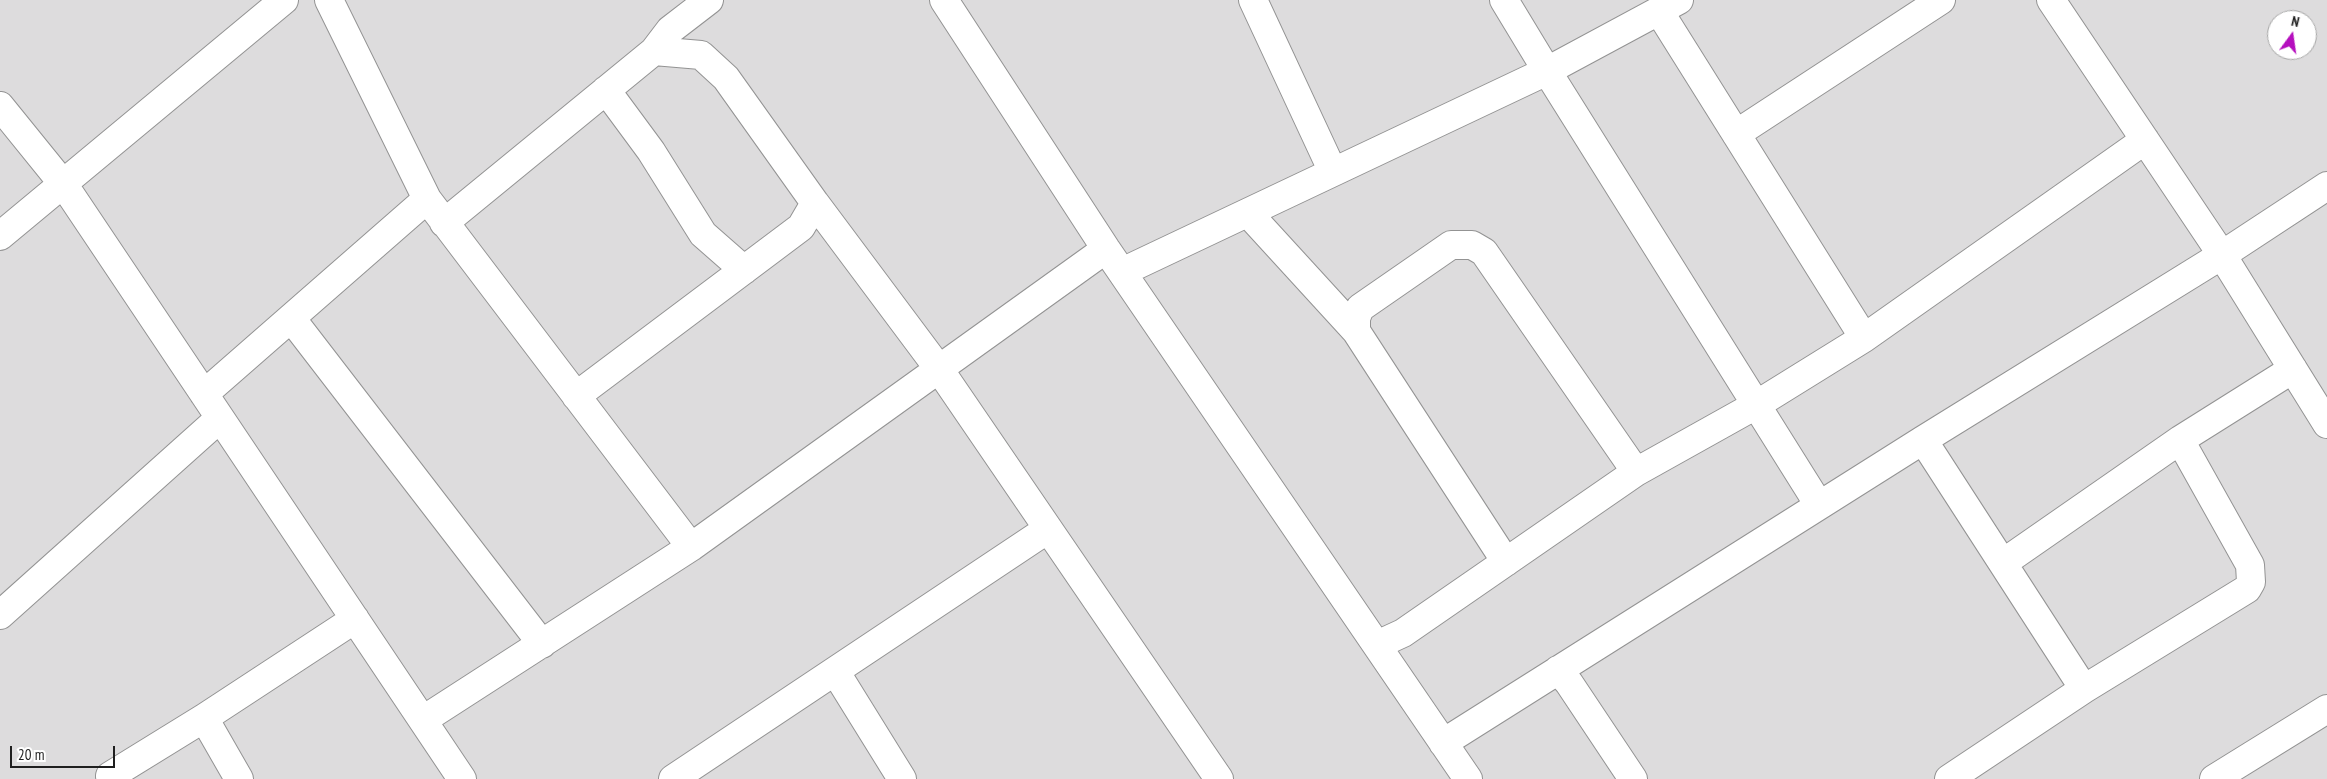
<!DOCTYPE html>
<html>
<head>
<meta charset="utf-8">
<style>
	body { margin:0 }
	#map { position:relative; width:2327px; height:779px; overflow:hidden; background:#efe6e9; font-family:"PT Sans Narrow",sans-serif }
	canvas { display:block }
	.north { position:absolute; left:2267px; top:10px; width:50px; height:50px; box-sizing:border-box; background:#fff; border:1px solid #a5a5a5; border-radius:50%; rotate:14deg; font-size:14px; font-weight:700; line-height:20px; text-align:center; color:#1f1f1f }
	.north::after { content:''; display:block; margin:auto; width:18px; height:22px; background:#b50fbe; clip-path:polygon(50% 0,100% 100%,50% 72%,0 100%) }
	.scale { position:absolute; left:10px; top:746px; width:105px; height:22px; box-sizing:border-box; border:2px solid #1f1f1f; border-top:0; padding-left:6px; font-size:15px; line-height:18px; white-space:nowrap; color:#1f1f1f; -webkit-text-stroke:4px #fff; paint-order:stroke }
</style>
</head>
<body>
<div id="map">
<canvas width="2327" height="779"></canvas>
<div class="north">N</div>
<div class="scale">20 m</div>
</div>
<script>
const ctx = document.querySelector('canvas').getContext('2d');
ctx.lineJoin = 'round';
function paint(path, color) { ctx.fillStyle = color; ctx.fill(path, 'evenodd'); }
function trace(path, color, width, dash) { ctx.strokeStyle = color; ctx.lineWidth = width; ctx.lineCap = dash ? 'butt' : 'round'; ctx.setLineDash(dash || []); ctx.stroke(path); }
const residential = new Path2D(`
	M0 0H2327V779H0ZM2277 20H2307V50H2277Z`);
const minor = new Path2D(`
	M329 0 427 199 691 547
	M944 0 1106 249 1468 779
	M1253 0 1333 172
	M1679 0 1547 71 1819 505
	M2051 0 2222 255 2327 424
	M1659 11 1864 338
	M654 51 670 30 709 0
	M606 90 651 151 703 234 744 270
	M0 106 64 185 462 779
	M1736 134 1941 0
	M815 203 939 369 1219 779
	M1248 213 1356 331
	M444 223 654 51 701 55 726 78 815 203 801 227 576 396
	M0 236 284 0
	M1122 272 1547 71 1504 0
	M291 318 542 644
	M204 394 427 199
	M1923 440 2084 689
	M1506 562 1356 331V318L1360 308 1451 245H1472L1484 252 1636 472 1756 405 1864 338 2145 140
	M2003 563 2180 440 2293 369
	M0 615 220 418
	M1377 645 1403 633 1636 472
	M1558 670 1569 683 1633 779
	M835 671 902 779
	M204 718 239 779
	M423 720 691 547 1106 249
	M1443 743 1923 440 2222 255 2327 186
	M110 776 204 718 355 619
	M673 779 1048 529
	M1949 779 2084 689 2247 589 2251 582 2250 565 2180 440
	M2214 779 2327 709`);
paint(residential, '#dddcdd');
trace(minor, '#939393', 30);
trace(minor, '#fff', 28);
</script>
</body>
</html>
